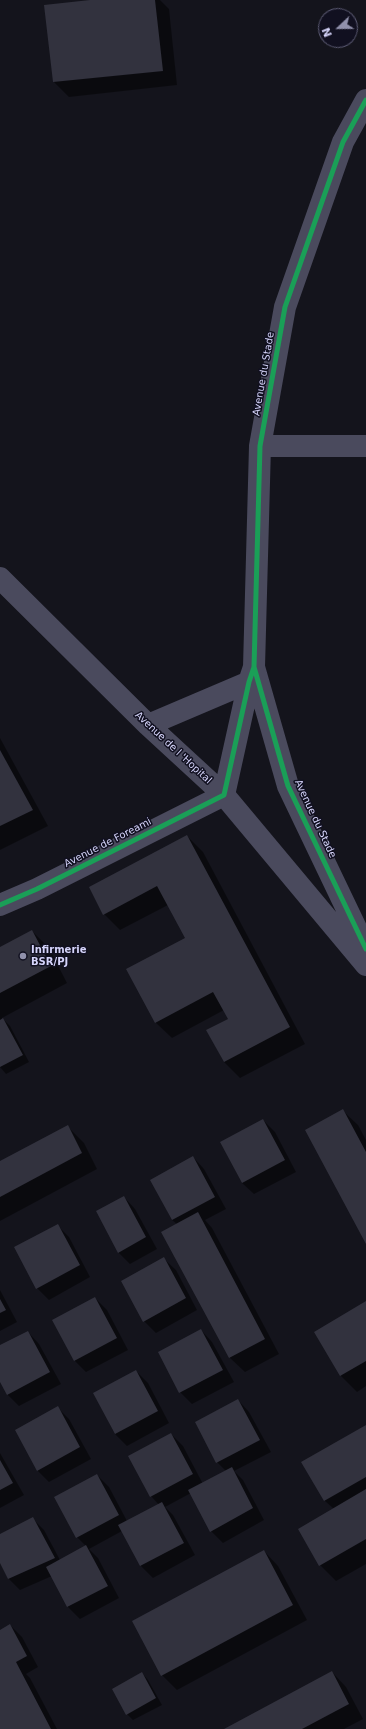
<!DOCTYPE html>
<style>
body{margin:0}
#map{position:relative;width:366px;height:1729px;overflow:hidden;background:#14141c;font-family:"DejaVu Sans",sans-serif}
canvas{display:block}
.north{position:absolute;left:318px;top:8px;width:40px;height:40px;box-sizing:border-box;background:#111020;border:1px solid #5f5e77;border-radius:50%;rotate:248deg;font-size:11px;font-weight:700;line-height:16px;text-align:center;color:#d5d4fa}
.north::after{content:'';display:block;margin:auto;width:14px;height:18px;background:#9191ac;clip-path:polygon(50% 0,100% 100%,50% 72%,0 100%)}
</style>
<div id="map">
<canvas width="366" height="1729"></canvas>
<div class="north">N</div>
</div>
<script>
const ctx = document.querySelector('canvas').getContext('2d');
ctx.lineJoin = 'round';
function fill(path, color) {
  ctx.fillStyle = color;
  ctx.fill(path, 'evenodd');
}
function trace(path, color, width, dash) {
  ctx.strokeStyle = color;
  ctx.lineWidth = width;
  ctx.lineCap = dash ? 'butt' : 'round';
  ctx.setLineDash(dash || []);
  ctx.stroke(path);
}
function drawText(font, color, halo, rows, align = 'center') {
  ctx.font = font + ' "DejaVu Sans",sans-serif';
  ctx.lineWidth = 3;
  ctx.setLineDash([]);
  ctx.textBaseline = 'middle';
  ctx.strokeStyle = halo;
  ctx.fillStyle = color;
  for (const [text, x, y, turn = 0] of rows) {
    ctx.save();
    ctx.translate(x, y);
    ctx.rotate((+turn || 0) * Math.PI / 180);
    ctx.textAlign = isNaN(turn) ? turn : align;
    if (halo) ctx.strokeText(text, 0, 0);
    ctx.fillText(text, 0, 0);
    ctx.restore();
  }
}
const shadow = new Path2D(`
 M99,0h61l9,9 8,76 -108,12 -15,-15 -9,-76z
 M0,738l48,88 -48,24z
 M187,836l16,16 102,192 -65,34 -16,-16 -17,-32 22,-11 -5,-9 -52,28 -17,-16 31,-84 -18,-33 -48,25 -16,-16z
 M32,931l17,17 18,35 -65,35 8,8 19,36 -23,12 -6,-7v-119z
 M343,1111l15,14 8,15v102z
 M263,1120l12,12 21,40 -42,22 -12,-11 -21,-40z
 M68,1127l16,16 13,26 -97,52v-59z
 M193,1157l11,12 22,40 -21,11 7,8 67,126 -34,18 -15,-14 -67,-126 14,-8 -5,-4 -21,-40z
 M124,1197l11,12 22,40 -27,15 -12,-12z
 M58,1226l11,11 21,40 -41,23 -12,-12z
 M164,1259l12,11 21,40 -41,23 -12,-12z
 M0,1290l17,32 -17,9z
 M95,1298l12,12 21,40 -42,22 -11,-11 -22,-40z
 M366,1303v83l-9,6 -16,-16z
 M201,1330l11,12 22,40 -42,22 -12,-12 -21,-40z
 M28,1332l11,12 22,40 -42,22 -12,-12 -7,-14v-34z
 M136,1371l12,12 21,40 -42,23 -12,-12 -21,-40z
 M238,1400l11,12 22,40 -37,19 9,9 21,40 -41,23 -12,-12 -20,-38 -26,14 8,8 22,40 -42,23 -12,-12 -19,-35 -33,18 9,9 21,40 -39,21 -12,-12 -16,-31 -32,14 -12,-12 -8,-17v-26l32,-17 12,12 16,30 26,-14 -9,-9 20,-62 12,12 18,34 32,-16 -8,-9 20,-62 12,12 20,38 23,-13 -9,-9 -21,-40z
 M58,1408l11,11 22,40 -42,23 -12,-12z
 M366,1426v138l-30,17 -16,-16 -21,-36 35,-20 -9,-8 -22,-39z
 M0,1453l24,42 -24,13z
 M264,1551l14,15 29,54 -130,70 -15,-15z
 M10,1625l12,12 16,30 -12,7 4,4 27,51h-57v-98z
 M332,1672l14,15 17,32 -19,10h-118z
 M142,1673l6,7 14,25 -29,15 -6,-6z`);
const building = new Path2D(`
 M90,0h65l8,71 -110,11 -9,-77z
 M0,750l33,60 -33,16z
 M187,835l103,192 -66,35 -18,-32 22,-11 -15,-27 -58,31 -29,-54 59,-31 -28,-52 -54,29 -14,-28z
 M32,930l19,36 -51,27v-46z
 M3,1018l20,37 -23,12v-47z
 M343,1109l23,43v92l-61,-114z
 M263,1119l22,41 -43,23 -22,-41z
 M68,1125l14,28 -82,44v-36z
 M193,1156l22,41 -43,23 -22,-40z
 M124,1196l22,41 -28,16 -22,-42z
 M198,1212l67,127 -36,19 -68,-126z
 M58,1224l22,41 -44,24 -22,-42z
 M164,1257l22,41 -43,24 -22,-41z
 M95,1297l22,41 -43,23 -22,-41z
 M0,1299l6,11 -6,3z
 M366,1301v60l-26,15 -26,-44z
 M201,1329l22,41 -44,23 -21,-41z
 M28,1331l22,41 -43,23 -7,-13v-37z
 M136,1370l22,41 -43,23 -22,-41z
 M238,1399l22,41 -44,23 -21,-41z
 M58,1406l22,41 -43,24 -22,-41z
 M366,1425v52l-42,24 -23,-39z
 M171,1433l22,41 -43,23 -22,-41z
 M0,1460l13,23 -13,7z
 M232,1467l21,41 -43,24 -22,-42z
 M97,1474l22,41 -43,23 -22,-41z
 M366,1489v50l-47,27 -21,-37z
 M162,1502l22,41 -44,23 -22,-41z
 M33,1517l22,41 -47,21 -8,-16v-29z
 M86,1545l22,41 -41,21 -21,-40z
 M264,1550l29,55 -132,71 -29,-55z
 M10,1624l17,32 -11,6 35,67h-51v-99z
 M332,1671l17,33 -47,25h-78z
 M142,1672l14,26 -30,17 -14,-26z`);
const minor = new Path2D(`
 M366,100l-23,42 -58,165 -25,139 -6,221 34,119 78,163
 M260,446h106
 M0,578l148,147 76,70 142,170
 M148,725l101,-43
 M0,905l37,-16 187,-94 25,-113 5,-15`);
const cycleway = new Path2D(`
 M366,100l-23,42 -58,165 -25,139 -6,221 34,119 78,163
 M0,905l37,-16 187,-94 25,-113 5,-15`);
const markers = [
 [23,956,4,"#9191ac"]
];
const streetNames = [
 ["Avenue du Stade",264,374,-80],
 ["Avenue de l 'Hopital",173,748,43],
 ["Avenue du Stade",315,819,65],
 ["Avenue de Foreami",108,843,-27]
];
const poiNames = [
 ["Infirmerie",31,950],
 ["BSR/PJ",31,962]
];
fill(shadow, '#0007');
fill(building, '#32323e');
trace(minor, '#4a4a5d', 22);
trace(cycleway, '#1a9f57', 5);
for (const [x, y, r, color] of markers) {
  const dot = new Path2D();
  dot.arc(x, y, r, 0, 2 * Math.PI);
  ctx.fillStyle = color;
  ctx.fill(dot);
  trace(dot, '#111020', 1.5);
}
drawText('10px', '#d5d4fa', '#111020', streetNames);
drawText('bold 10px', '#d5d4fa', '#111020', poiNames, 'left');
</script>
